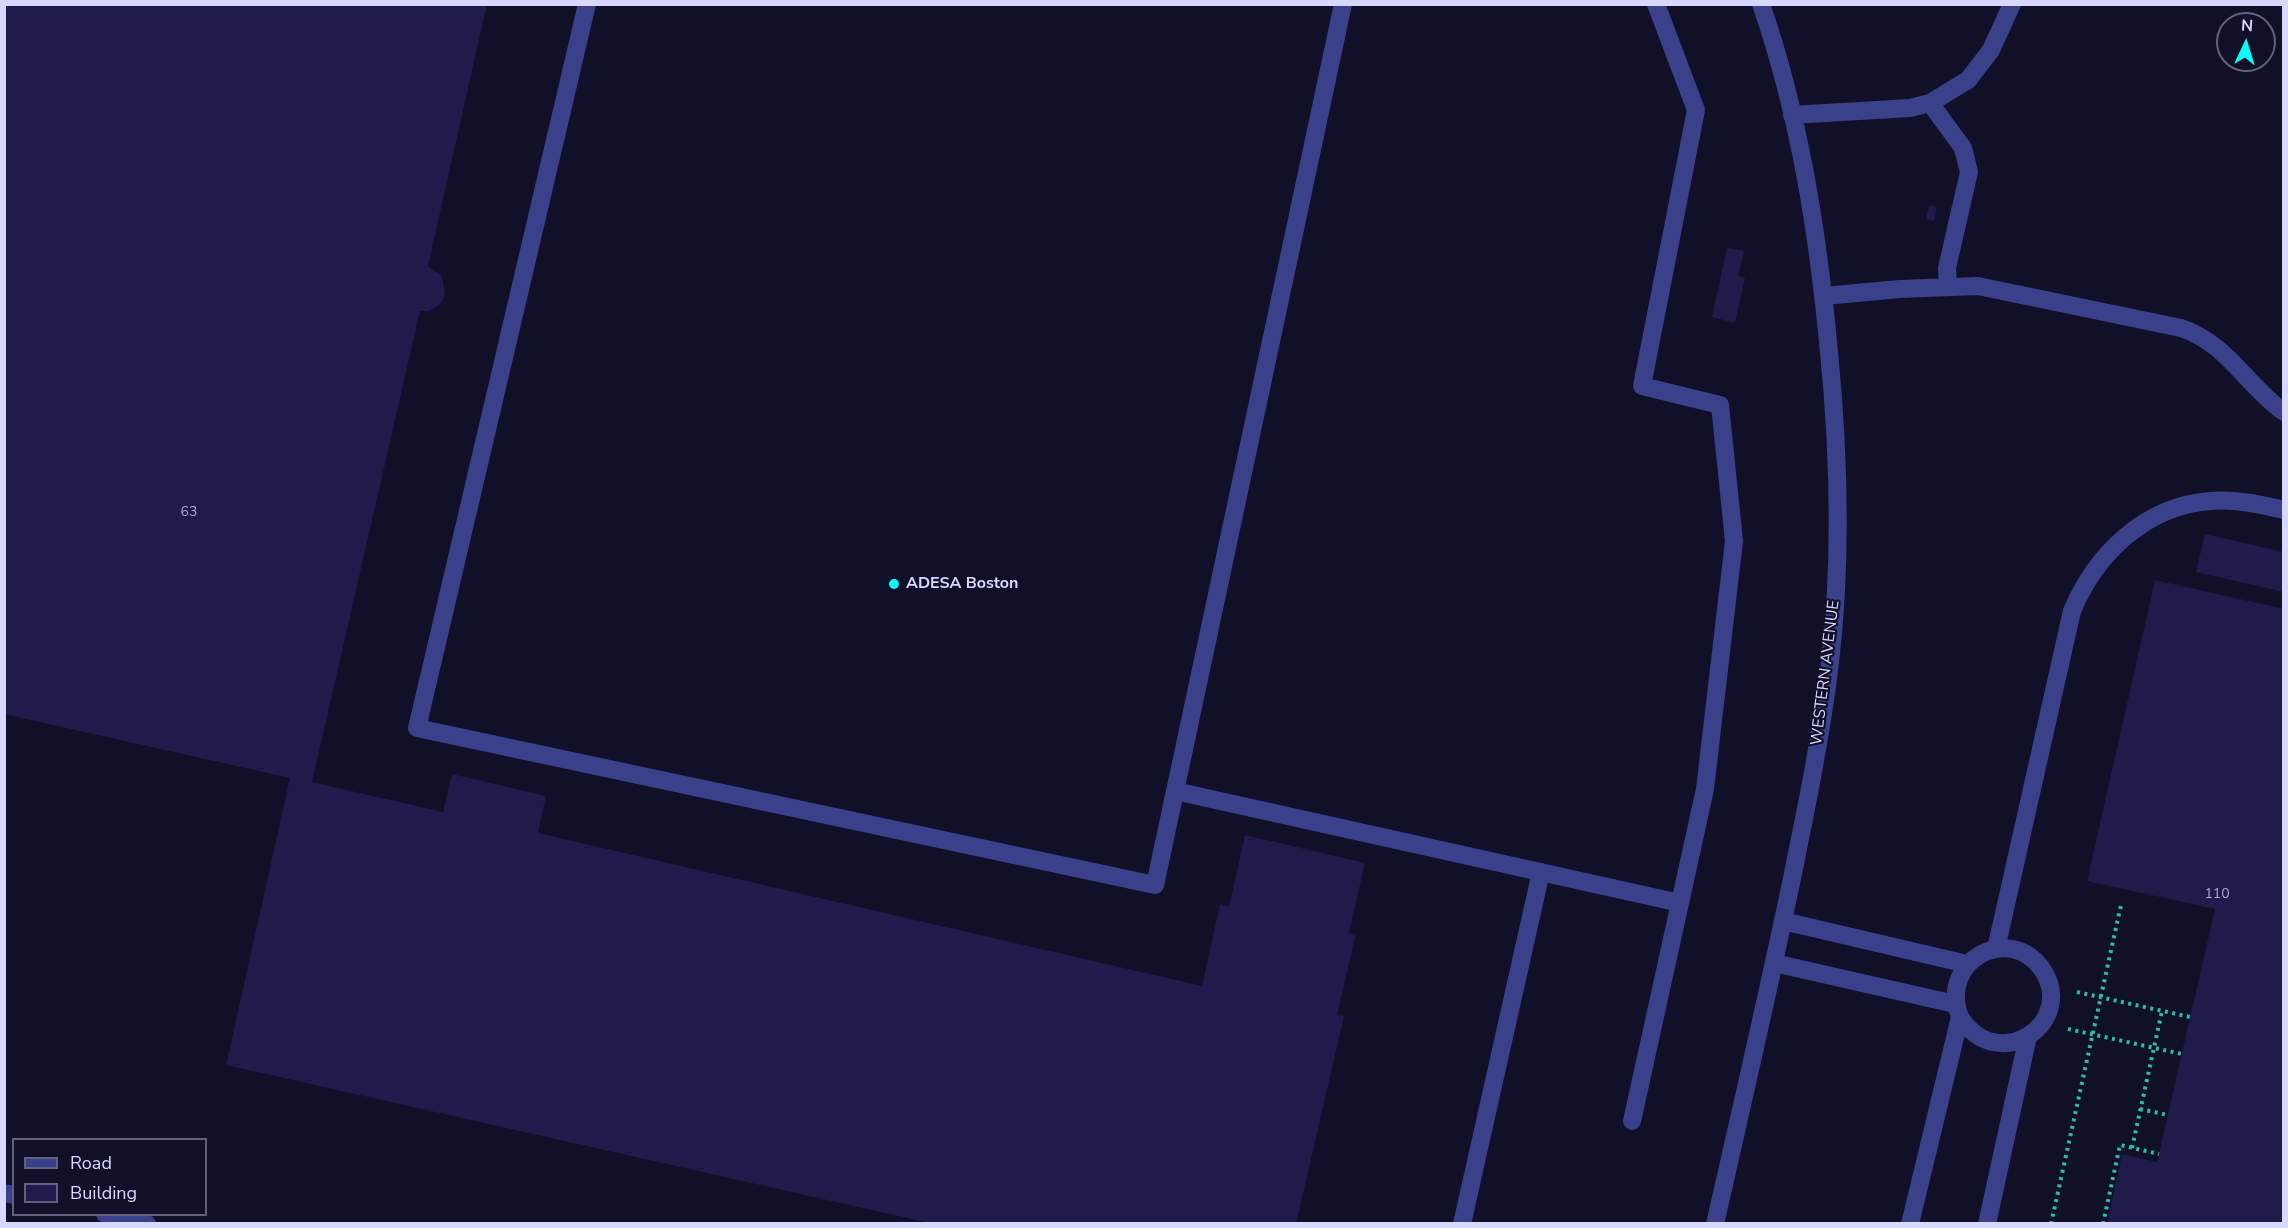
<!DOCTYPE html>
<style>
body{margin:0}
#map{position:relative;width:2288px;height:1228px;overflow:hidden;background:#111029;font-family:"Nunito Sans",sans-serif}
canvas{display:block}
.frame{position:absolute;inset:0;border:6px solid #d8d8ff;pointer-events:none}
.legend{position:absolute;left:12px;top:1138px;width:195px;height:78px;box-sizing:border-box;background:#111029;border:2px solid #61607f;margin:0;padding:8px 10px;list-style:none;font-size:18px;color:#d8d8ff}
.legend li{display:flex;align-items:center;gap:12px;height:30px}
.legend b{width:30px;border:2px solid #61607f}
.north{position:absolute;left:2216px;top:12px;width:60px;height:60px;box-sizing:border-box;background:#111029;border:2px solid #61607f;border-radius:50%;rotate:4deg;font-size:16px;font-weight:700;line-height:24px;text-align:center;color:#d8d8ff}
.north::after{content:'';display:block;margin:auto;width:21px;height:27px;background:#04fffb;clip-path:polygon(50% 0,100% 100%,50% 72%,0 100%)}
</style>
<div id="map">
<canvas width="2288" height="1228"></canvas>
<div class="frame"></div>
<ul class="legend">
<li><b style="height:8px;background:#3a4089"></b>Road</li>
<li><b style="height:16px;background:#1f1b4a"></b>Building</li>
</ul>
<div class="north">N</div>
</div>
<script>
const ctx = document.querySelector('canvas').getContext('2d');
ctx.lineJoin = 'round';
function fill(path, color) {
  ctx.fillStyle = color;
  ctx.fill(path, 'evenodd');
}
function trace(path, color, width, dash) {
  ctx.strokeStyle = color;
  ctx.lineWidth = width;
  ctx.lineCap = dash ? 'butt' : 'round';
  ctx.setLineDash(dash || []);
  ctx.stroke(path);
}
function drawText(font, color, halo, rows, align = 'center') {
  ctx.font = font + ' "Nunito Sans",sans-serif';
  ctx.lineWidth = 4.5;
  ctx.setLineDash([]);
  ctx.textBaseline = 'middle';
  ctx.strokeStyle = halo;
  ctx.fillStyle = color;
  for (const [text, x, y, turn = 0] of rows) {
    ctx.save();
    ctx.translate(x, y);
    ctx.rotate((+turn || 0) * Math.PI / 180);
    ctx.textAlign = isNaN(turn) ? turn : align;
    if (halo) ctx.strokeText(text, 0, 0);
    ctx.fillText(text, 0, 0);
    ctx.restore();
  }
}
const building = new Path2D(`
 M4,4h483l-59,262 14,10 3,17 -3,9 -7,6 -7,3h-8l-108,471 131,30 9,-38 94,22 -8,37 664,153 18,-82 9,3 16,-72 120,28 -16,70 7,1 -19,81 7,1 -48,208h-362l-708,-159 64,-287 -286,-64z
 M1929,205l8,2 -3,14 -8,-2z
 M1727,248l17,3 -6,25 7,2 -10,45 -23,-6z
 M2205,534l79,18v40l-88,-20z
 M2155,580l129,29v615h-177l15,-70 35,8 58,-253 -128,-28z`);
const path = new Path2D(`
 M2077,992l113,25
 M2068,1029l114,25
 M2140,1109l28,6
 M2132,1148l30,-137
 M2051,1224l70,-319
 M2103,1224l17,-79 39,9`);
const minor = new Path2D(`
 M587,4l-170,724 738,157 188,-881
 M1930,103l33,45 6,24 -22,96 1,18
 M1792,115l118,-7 20,-5 38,-23 23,-30 21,-46
 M1824,296l76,-7 78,-3 203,42c46,15 66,58 103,84
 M1175,791l505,112 25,-114 29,-248 -14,-136 -78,-19 54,-276 -40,-106
 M1783,921l184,43
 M1996,949l76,-338c24,-57 73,-105 138,-110 25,-2 49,3 74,9
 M1774,963l181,41
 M1632,1121l48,-218
 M4,1193l10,2
 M105,1214l42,10
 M1462,1224l79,-352
 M1715,1224c26,-114 52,-227 76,-341 15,-73 30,-146 39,-220 12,-103 9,-209 -1,-311 -11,-118 -29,-235 -68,-348
 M1910,1224l50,-207c-22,-57 50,-94 82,-48 36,53 -44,108 -82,48
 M1987,1224l41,-188`);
const markers = [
 [894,584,6,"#04fffb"]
];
const numberNames = [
 ["63",189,513],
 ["110",2217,895]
];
const poiNames = [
 ["ADESA Boston",906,584]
];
const streetNames = [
 ["WESTERN AVENUE",1826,673,-83]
];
fill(building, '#1f1b4a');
trace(path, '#2dbda4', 4, [3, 4.5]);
trace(minor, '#3a4089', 18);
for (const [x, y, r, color] of markers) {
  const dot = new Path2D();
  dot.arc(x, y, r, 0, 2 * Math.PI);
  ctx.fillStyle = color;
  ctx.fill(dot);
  trace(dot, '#111029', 2);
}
drawText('14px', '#aaa9d2', null, numberNames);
drawText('bold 16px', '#d8d8ff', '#111029', poiNames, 'left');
drawText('16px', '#d8d8ff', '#111029', streetNames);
</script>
